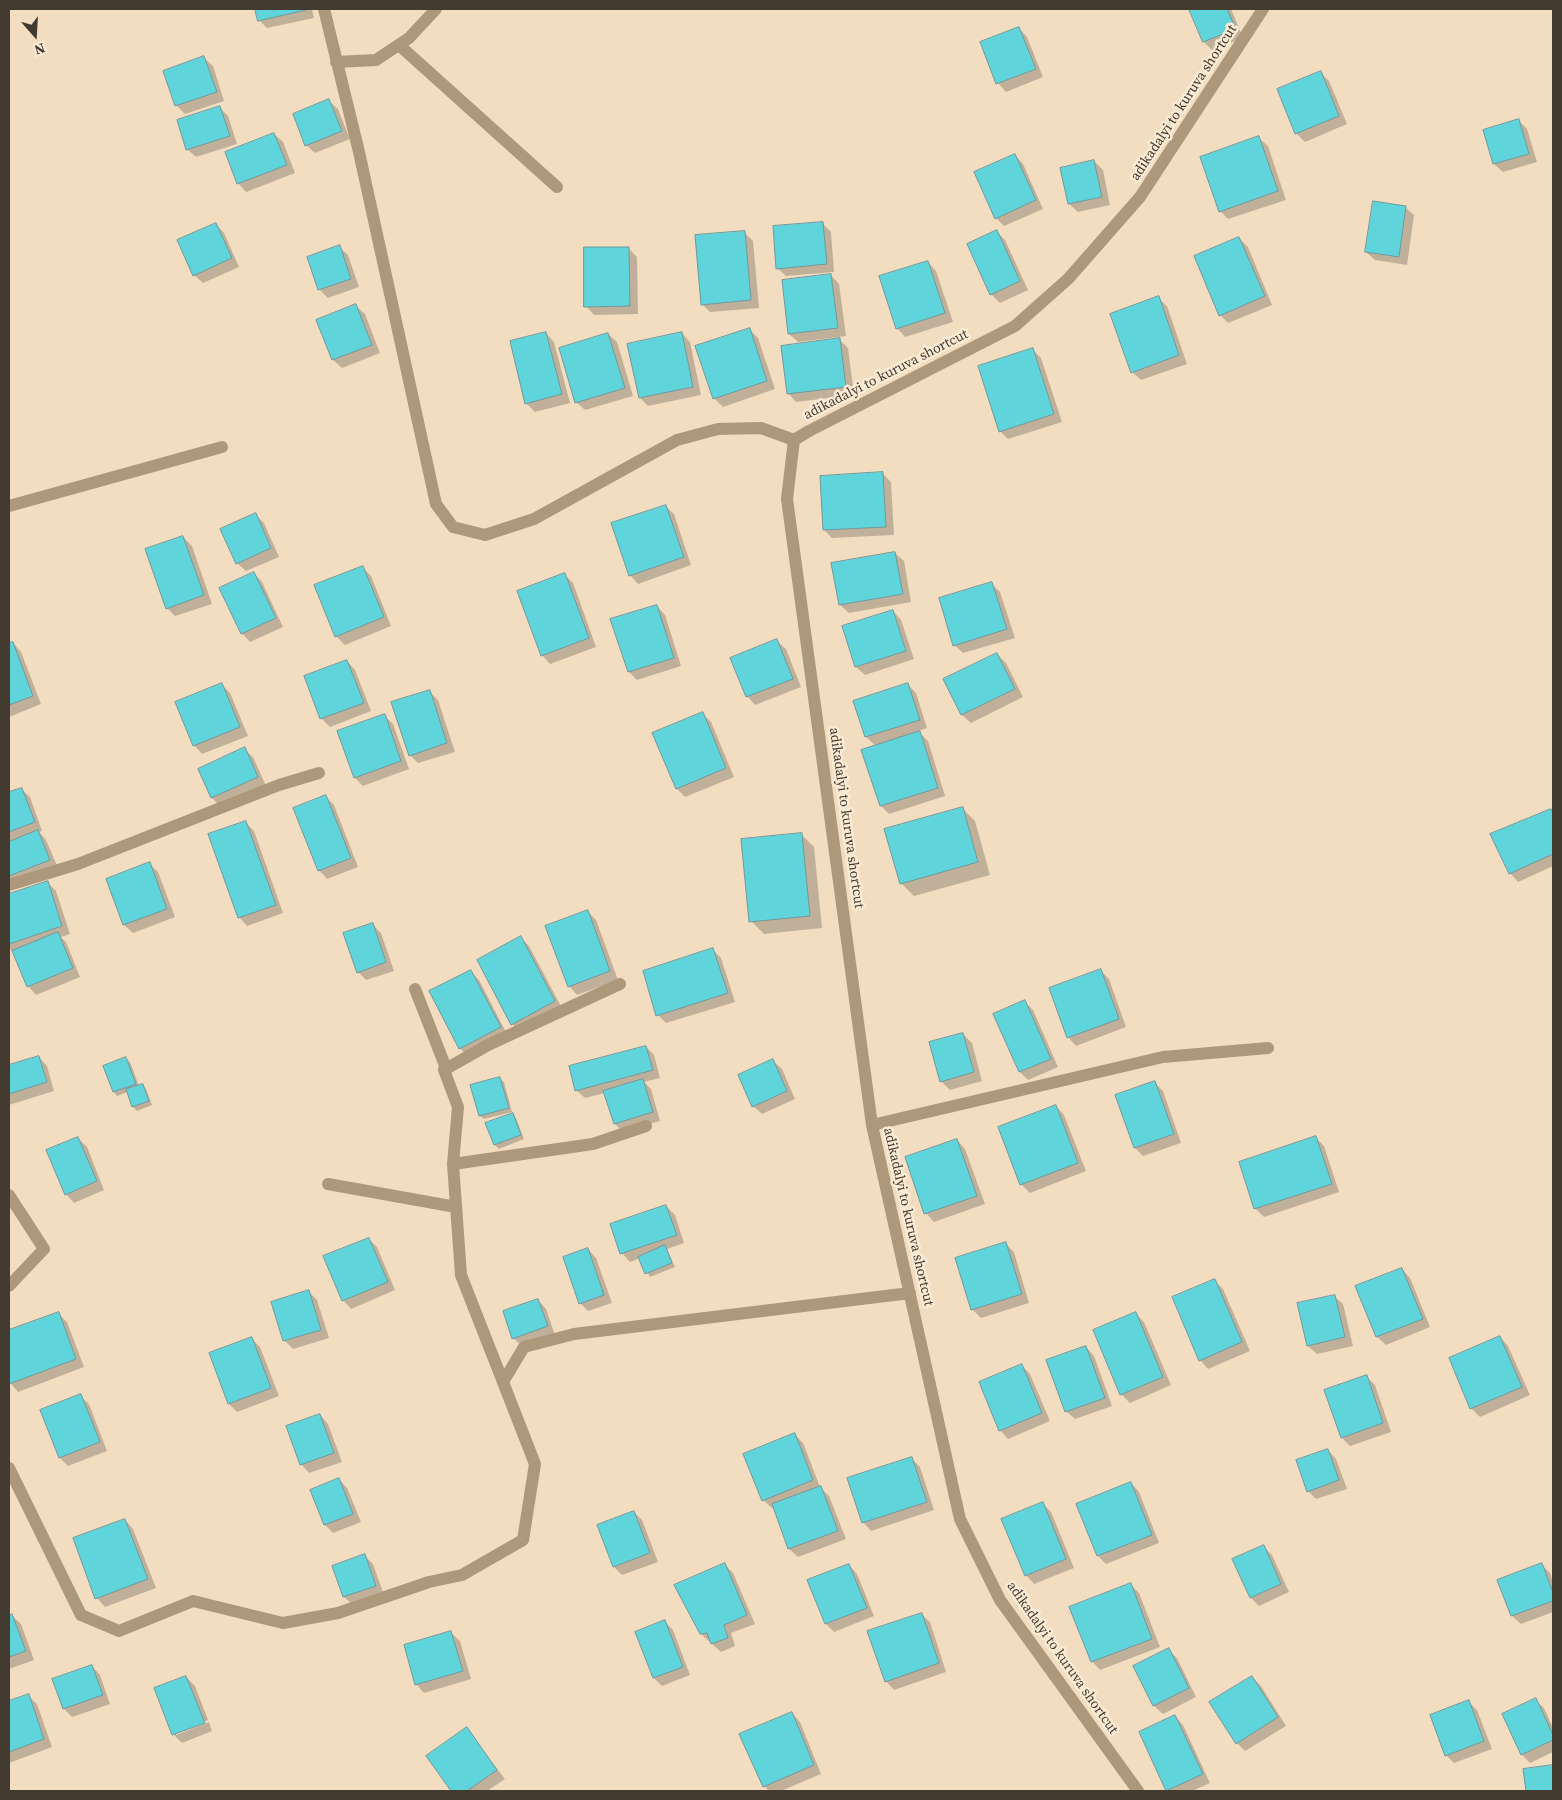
<!DOCTYPE html>
<style>
body{margin:0}
#map{position:relative;width:1562px;height:1800px;overflow:hidden;background:#f2ddc0;font-family:"Source Serif 4",serif}
canvas{display:block}
.frame{position:absolute;inset:0;border:10px solid #433b30;pointer-events:none}
.north{position:absolute;left:10px;top:10px;width:50px;height:50px;-webkit-text-stroke:4px #fcebd4;paint-order:stroke;rotate:161deg;font-size:14px;font-weight:700;line-height:20px;text-align:center;color:#433b30}
.north::after{content:'';display:block;margin:auto;width:18px;height:22px;background:#433b30;clip-path:polygon(50% 0,100% 100%,50% 72%,0 100%)}
</style>
<div id="map">
<canvas width="1562" height="1800"></canvas>
<div class="frame"></div>
<div class="north">N</div>
</div>
<script>
const ctx = document.querySelector('canvas').getContext('2d');
ctx.lineJoin = 'round';
function fill(path, color) {
  ctx.fillStyle = color;
  ctx.fill(path, 'evenodd');
}
function trace(path, color, width, dash) {
  ctx.strokeStyle = color;
  ctx.lineWidth = width;
  ctx.lineCap = dash ? 'butt' : 'round';
  ctx.setLineDash(dash || []);
  ctx.stroke(path);
}
function drawText(font, color, halo, rows, align = 'center') {
  ctx.font = font + ' "Source Serif 4",serif';
  ctx.lineWidth = 5;
  ctx.setLineDash([]);
  ctx.textBaseline = 'middle';
  ctx.strokeStyle = halo;
  ctx.fillStyle = color;
  for (const [text, x, y, turn = 0] of rows) {
    ctx.save();
    ctx.translate(x, y);
    ctx.rotate((+turn || 0) * Math.PI / 180);
    ctx.textAlign = isNaN(turn) ? turn : align;
    if (halo) ctx.strokeText(text, 0, 0);
    ctx.fillText(text, 0, 0);
    ctx.restore();
  }
}
const shadow = new Path2D(`
 M256,9h56l2,9 -47,10 -8,-8z
 M1190,9h41l12,29 -31,12 -8,-8z
 M1019,28l8,9 16,40 -37,15 -8,-9z
 M204,58l9,8 11,35 -39,13 -8,-8 -12,-35z
 M1321,73l8,8 18,43 -42,18 -9,-9z
 M329,101l9,8 12,30 -35,14 -9,-8z
 M220,108l8,8 9,28 -41,13 -9,-8z
 M1519,121l8,8 10,33 -34,10 -9,-8z
 M274,134l9,8 12,31 -49,19 -8,-9z
 M1259,138l9,8 18,54 -58,19 -8,-8z
 M1015,155l8,9 20,45 -39,17 -8,-8z
 M1094,161l9,9 7,35 -32,7 -9,-8 -7,-35z
 M1405,207l9,8 -7,50 -32,-5 -9,-8z
 M216,224l8,9 15,34 -36,16 -9,-8z
 M823,224l8,8 3,40 -48,4 -9,-8z
 M744,232l9,9 6,67 -49,4 -8,-8z
 M997,232l8,8 23,50 -28,13 -9,-9z
 M1239,238l9,9 24,58 -44,18 -8,-8z
 M339,247l9,8 11,32 -31,11 -9,-9z
 M628,248l9,9 1,57 -44,1 -8,-9z
 M928,262l8,9 17,51 -48,15 -8,-9z
 M831,275l8,9 7,52 -48,6 -9,-8z
 M1158,298l9,8 20,58 -46,16 -9,-8z
 M356,306l9,8 15,39 -38,15 -9,-8z
 M749,329l9,9 17,51 -52,18 -9,-9z
 M546,333l8,9 16,61 -35,9 -9,-9z
 M682,333l8,9 11,53 -53,11 -8,-8z
 M608,334l9,8 16,54 -48,14 -9,-8z
 M840,340l8,8 6,47 -58,7 -8,-9z
 M1032,349l9,9 21,64 -54,17 -8,-8z
 M883,474l8,8 3,53 -62,3 -8,-8z
 M665,506l9,8 17,51 -53,19 -8,-9z
 M255,514l9,9 15,34 -33,14 -9,-8z
 M183,537l9,9 20,58 -37,12 -8,-8z
 M895,553l9,8 7,41 -62,11 -9,-8z
 M363,568l8,8 20,50 -46,19 -9,-9z
 M254,573l8,9 21,45 -33,15 -8,-9z
 M565,575l8,8 23,64 -46,17 -8,-9z
 M992,584l8,8 15,46 -52,15 -9,-8z
 M657,606l8,9 16,51 -44,14 -8,-8z
 M893,611l8,9 13,39 -49,16 -9,-8 -12,-40z
 M777,641l9,8 15,38 -46,18 -8,-9z
 M13,643l8,9 20,52 -32,13v-72z
 M997,654l9,9 17,34 -52,26 -9,-8 -17,-36z
 M347,661l8,9 16,41 -41,16 -9,-9z
 M222,685l8,8 18,43 -46,18 -8,-9z
 M908,685l8,8 11,35 -9,3 10,10 17,55 -56,18 -8,-8 -5,-60 -10,-9z
 M429,691l9,9 17,52 -37,11 -8,-8z
 M703,714l8,8 23,55 -49,20 -8,-8z
 M384,715l9,9 16,45 -46,17 -8,-8z
 M244,749l9,8 13,29 -46,20 -8,-8 -13,-29z
 M21,789l9,8 12,34 -3,1 7,8 12,28 -49,17v-91z
 M326,797l8,8 24,62 -31,12 -8,-9z
 M962,808l13,13 15,54 -76,21 -13,-13z
 M1551,810l2,2v54l-35,16 -8,-9z
 M245,822l9,9 29,82 -36,13 -8,-9z
 M801,834l13,13 8,81 -58,6 -13,-13z
 M149,864l9,8 17,45 -42,16 -9,-8z
 M48,883l8,8 14,43 -9,3 5,5 14,35 -44,18 -8,-9 -14,-33 -5,-5v-53z
 M588,912l8,8 22,60 -41,15 -8,-9z
 M372,924l9,9 13,38 -28,9 -8,-8z
 M521,938l8,8 34,64 -42,22 -9,-8z
 M713,950l8,8 14,44 -69,21 -8,-8z
 M1101,971l8,8 17,48 -50,19 -8,-9z
 M471,972l8,8 29,56 -40,21 -8,-9z
 M1025,1002l8,8 25,57 -30,13 -8,-8z
 M963,1034l9,9 10,38 -32,9 -9,-9z
 M646,1047l8,8 6,23 -16,4 7,7 9,32 -37,11 -8,-8 -10,-31 -20,5 -9,-8z
 M39,1057l8,9 7,25 -45,14v-39z
 M126,1059l4,3 9,24 3,-1 4,4 6,16 -15,6 -4,-4 -5,-15 -11,4 -3,-4 -9,-25z
 M773,1061l9,8 13,30 -33,15 -9,-8z
 M500,1079l4,3 8,30 -28,7 -4,-3z
 M1154,1082l9,9 18,52 -38,13 -8,-8z
 M1056,1106l8,9 22,56 -56,22 -9,-9z
 M512,1114l4,4 8,21 -25,10 -4,-4 -8,-22z
 M78,1138l9,9 17,43 -30,13 -8,-9z
 M1316,1138l8,8 15,46 -75,25 -9,-9z
 M957,1140l8,9 20,55 -51,18 -8,-9z
 M666,1206l9,9 9,28 -17,6 8,18 -25,10 -10,-19 -10,4 -8,-9z
 M369,1239l8,8 18,43 -44,19 -8,-9z
 M1005,1243l9,9 15,51 -48,15 -9,-9z
 M588,1249l8,9 16,45 -24,8 -8,-8z
 M1402,1269l8,9 20,49 -44,18 -9,-8 -20,-50z
 M1215,1281l8,8 27,62 -42,18 -8,-9z
 M309,1292l8,8 12,38 -36,11 -8,-8 -12,-38z
 M1334,1296l9,8 10,42 -36,8 -9,-8z
 M538,1300l8,9 9,26 -33,11 -9,-8z
 M58,1313l9,9 17,45 -66,25 -9,-11v-49z
 M1136,1314l8,8 27,63 -41,18 -9,-9z
 M1500,1337l8,9 22,49 -50,22 -9,-9z
 M252,1339l8,8 19,49 -42,16 -8,-8z
 M1086,1347l8,9 18,50 -37,13 -9,-8z
 M1022,1366l8,8 20,47 -42,18 -8,-9z
 M1366,1376l9,9 16,47 -41,14 -8,-8z
 M80,1396l9,8 18,47 -39,15 -8,-8z
 M320,1415l8,9 14,38 -33,11 -8,-9z
 M795,1435l8,8 17,44 9,9 17,43 -48,18 -9,-8 -15,-42 -2,1 -9,-8z
 M1328,1450l8,9 11,30 -31,10 -8,-8z
 M912,1459l8,8 14,43 -63,21 -8,-9z
 M339,1479l8,9 14,34 -28,11 -8,-8 -13,-35z
 M1131,1483l8,9 20,51 -53,21 -8,-8 -21,-52z
 M1043,1504l8,8 23,56 -40,16 -8,-9z
 M634,1512l8,8 16,42 -36,13 -8,-8 -16,-41z
 M125,1520l8,9 23,59 -51,19 -8,-9z
 M1263,1546l9,9 17,37 -30,14 -8,-8z
 M365,1556l8,8 11,31 -31,10 -9,-8 -10,-30z
 M1541,1564l9,9 3,9v30l-32,12 -9,-8 -13,-36z
 M725,1565l8,8 22,51 -24,9 4,13 -14,6 -20,-18z
 M849,1565l8,9 17,42 -40,16 -8,-8z
 M1131,1585l8,8 21,54 -60,23 -8,-9z
 M921,1614l9,8 16,50 -52,18 -8,-9z
 M12,1616l9,8 13,36 -25,9v-52z
 M665,1622l8,8 17,45 -28,11 -8,-8z
 M451,1633l9,8 11,38 -47,14 -8,-9z
 M1168,1650l9,8 19,39 -33,17 -9,-8 -19,-40z
 M92,1666l8,9 10,29 -38,13 -8,-8z
 M186,1677l9,9 13,34 -32,12v3l33,-13 3,9 -30,12 -9,-9z
 M1252,1677l9,9 25,40 -41,25 -8,-8z
 M28,1696l9,8 15,43 -43,16v-61z
 M1535,1700l9,8 9,20v24l-23,11 -8,-8z
 M1468,1701l9,9 15,39 -38,14 -8,-8z
 M792,1713l8,9 21,52 -40,17h-12l-5,-5z
 M1175,1716l8,9 27,58 -18,8h-25l-27,-59z
 M467,1729l38,50 -18,12h-35l-24,-35z
 M1553,1766v25h-25l-3,-21z`);
const building = new Path2D(`
 M255,9h51v1l-48,11z
 M1189,9h38l9,20 -33,13z
 M1019,27l17,42 -40,15 -16,-42z
 M204,56l13,36 -42,14 -12,-35z
 M1321,71l18,45 -44,18 -18,-45z
 M329,99l13,32 -37,15 -12,-32z
 M220,106l10,30 -44,14 -9,-30z
 M1519,119l10,35 -36,10 -10,-34z
 M274,133l13,32 -50,19 -12,-32z
 M1259,136l19,55 -59,21 -19,-55z
 M1015,154l21,46 -41,19 -21,-47z
 M1094,160l8,37 -34,7 -8,-36z
 M1373,201l33,5 -7,51 -34,-5z
 M823,222l4,42 -51,5 -3,-43z
 M216,223l16,35 -39,18 -16,-36z
 M997,230l23,51 -30,14 -23,-51z
 M745,231l6,69 -50,5 -6,-70z
 M1239,237l26,59 -46,20 -25,-60z
 M340,245l11,34 -33,11 -11,-33z
 M584,247h45l1,59 -46,1z
 M928,261l17,52 -49,16 -17,-53z
 M831,274l7,54 -50,6 -6,-54z
 M1159,296l20,59 -48,18 -21,-59z
 M356,304l16,41 -40,15 -16,-40z
 M750,328l17,53 -54,18 -18,-53z
 M546,332l16,62 -37,10 -15,-63z
 M682,332l11,55 -54,11 -12,-54z
 M608,333l17,55 -50,15 -16,-55z
 M840,338l6,49 -59,7 -6,-48z
 M1033,348l21,66 -55,18 -21,-66z
 M883,472l3,55 -63,3 -3,-54z
 M666,505l18,52 -55,19 -18,-53z
 M256,513l15,35 -35,16 -16,-35z
 M183,536l21,59 -38,14 -21,-60z
 M895,552l8,42 -64,11 -8,-42z
 M363,566l21,51 -49,20 -21,-52z
 M254,572l22,46 -35,16 -22,-46z
 M565,573l24,65 -48,18 -24,-65z
 M992,582l15,47 -54,17 -14,-48z
 M657,605l17,53 -46,14 -18,-53z
 M893,610l13,41 -51,16 -13,-41z
 M777,639l16,40 -47,18 -16,-39z
 M13,642l20,54 -24,9v-62z
 M997,653l18,36 -54,26 -18,-36z
 M347,660l17,43 -44,16 -16,-43z
 M222,683l18,44 -47,19 -18,-44z
 M908,683l12,37 -55,17 -12,-36z
 M430,690l17,53 -38,13 -18,-54z
 M703,712l23,56 -50,21 -24,-56z
 M385,714l16,47 -47,17 -17,-47z
 M920,731l18,57 -58,18 -19,-56z
 M245,747l13,30 -47,21 -13,-29z
 M22,788l13,34 -26,10v-40z
 M326,795l25,63 -33,13 -25,-63z
 M963,807l15,55 -78,22 -16,-55z
 M1551,809l2,4v41l-44,20 -19,-40z
 M246,821l30,84 -38,13 -30,-84z
 M38,830l12,30 -41,16v-34z
 M802,833l8,83 -61,6 -8,-83z
 M150,862l17,47 -44,16 -17,-46z
 M48,881l14,45 -53,18v-50z
 M588,910l22,61 -42,16 -23,-61z
 M373,923l13,39 -29,11 -14,-40z
 M58,932l15,36 -46,19 -15,-36z
 M521,936l34,65 -44,24 -34,-65z
 M713,948l15,45 -72,23 -13,-45z
 M1101,969l18,50 -52,19 -18,-50z
 M471,970l30,57 -42,22 -30,-58z
 M1025,1000l26,59 -32,13 -26,-58z
 M963,1033l11,39 -34,10 -11,-40z
 M646,1046l7,24 -78,21 -6,-25z
 M39,1056l8,26 -38,12v-29z
 M126,1057l10,27 -23,8 -10,-26z
 M773,1059l14,32 -35,16 -14,-32z
 M500,1077l9,31 -30,8 -9,-31z
 M643,1079l10,33 -39,12 -11,-33z
 M1155,1081l19,53 -40,14 -19,-53z
 M143,1084l6,17 -17,6 -6,-18z
 M1056,1105l22,58 -58,22 -22,-58z
 M513,1113l8,22 -27,10 -9,-22z
 M1316,1136l16,48 -78,25 -15,-47z
 M78,1137l19,44 -32,14 -19,-45z
 M957,1139l20,57 -53,18 -19,-57z
 M666,1205l11,30 -57,19 -10,-30z
 M369,1238l19,44 -46,19 -19,-45z
 M1006,1242l16,52 -51,16 -16,-52z
 M665,1245l7,18 -27,11 -7,-17z
 M588,1248l16,47 -25,9 -16,-47z
 M1402,1268l21,51 -47,18 -21,-51z
 M1215,1279l27,63 -43,19 -27,-64z
 M309,1290l12,40 -38,11 -12,-39z
 M1335,1295l10,42 -38,9 -10,-43z
 M538,1299l10,27 -36,13 -9,-28z
 M59,1312l17,47 -67,25v-54z
 M1136,1312l27,65 -43,18 -27,-65z
 M1500,1336l22,51 -52,22 -21,-51z
 M252,1337l19,51 -43,16 -19,-51z
 M1086,1346l19,52 -40,14 -19,-52z
 M1022,1364l20,49 -43,18 -20,-49z
 M1367,1375l16,48 -42,15 -17,-48z
 M81,1394l19,48 -41,16 -19,-48z
 M320,1414l14,39 -34,12 -14,-39z
 M795,1433l18,47 -51,21 -19,-47z
 M1328,1449l11,31 -32,12 -11,-32z
 M912,1457l15,45 -65,21 -15,-45z
 M339,1478l14,36 -29,11 -14,-35z
 M1131,1482l21,53 -55,21 -21,-52z
 M821,1486l17,45 -50,18 -16,-45z
 M1043,1502l23,57 -41,17 -24,-57z
 M634,1511l16,42 -37,14 -16,-42z
 M125,1519l23,60 -53,20 -22,-61z
 M1264,1545l17,39 -31,14 -18,-39z
 M365,1554l11,32 -33,11 -11,-31z
 M725,1563l22,52 -23,10 4,13 -17,6 -4,-11 -7,1 -26,-49z
 M1542,1563l11,30v8l-42,15 -14,-36z
 M849,1564l18,44 -42,16 -18,-44z
 M1131,1583l21,56 -61,23 -22,-55z
 M922,1613l17,50 -54,19 -18,-51z
 M12,1614l14,37 -17,6v-41z
 M665,1620l18,47 -30,11 -18,-46z
 M451,1631l12,40 -48,14 -11,-40z
 M1169,1648l20,40 -36,18 -20,-40z
 M92,1665l11,30 -40,14 -11,-30z
 M186,1676l19,47 -33,12 -18,-47z
 M1252,1676l26,41 -42,27 -27,-42z
 M29,1694l15,45 -35,13v-51z
 M1536,1698l17,37v5l-32,15 -19,-41z
 M1469,1700l15,41 -39,15 -15,-41z
 M792,1712l22,53 -51,22 -24,-53z
 M1175,1715l28,59 -37,17 -27,-59z
 M467,1727l30,43 -30,21h-16l-25,-35z
 M1553,1765v26h-27l-3,-22z`);
const minor = new Path2D(`
 M324,9l35,143 77,352 17,23 32,8 49,-16 143,-79 41,-11 43,-1 33,12
 M399,45l158,142
 M336,62l40,-2 33,-22 27,-29
 M9,506l213,-59
 M9,885l69,-21 201,-79 40,-12
 M415,989l31,79
 M872,1125l291,-68 105,-9
 M453,1164l5,-57 -14,-37 44,-25 132,-61
 M328,1184l128,23
 M9,1195l35,54 -35,37
 M503,1382l-42,-107 -8,-111 140,-20 53,-18
 M9,1468l72,147 38,16 74,-30 90,22 55,-10 91,-31 33,-7 61,-35 12,-76 -32,-82 21,-35 50,-13 336,-41
 M1138,1791l-138,-191 -40,-81 -88,-394 -85,-626 7,-59 15,-9 206,-105 53,-47 72,-82 123,-188`);
const streetNames = [
 ["adikadalyi to kuruva shortcut",1184,103,-57],
 ["adikadalyi to kuruva shortcut",886,375,-27],
 ["adikadalyi to kuruva shortcut",846,818,82],
 ["adikadalyi to kuruva shortcut",908,1217,77],
 ["adikadalyi to kuruva shortcut",1062,1658,55]
];
fill(shadow, '#0003');
fill(building, '#5fd4db');
trace(building, '#70989b', 1);
trace(minor, '#ad987b', 12);
drawText('14px', '#433b30', '#fcebd4', streetNames);
</script>
